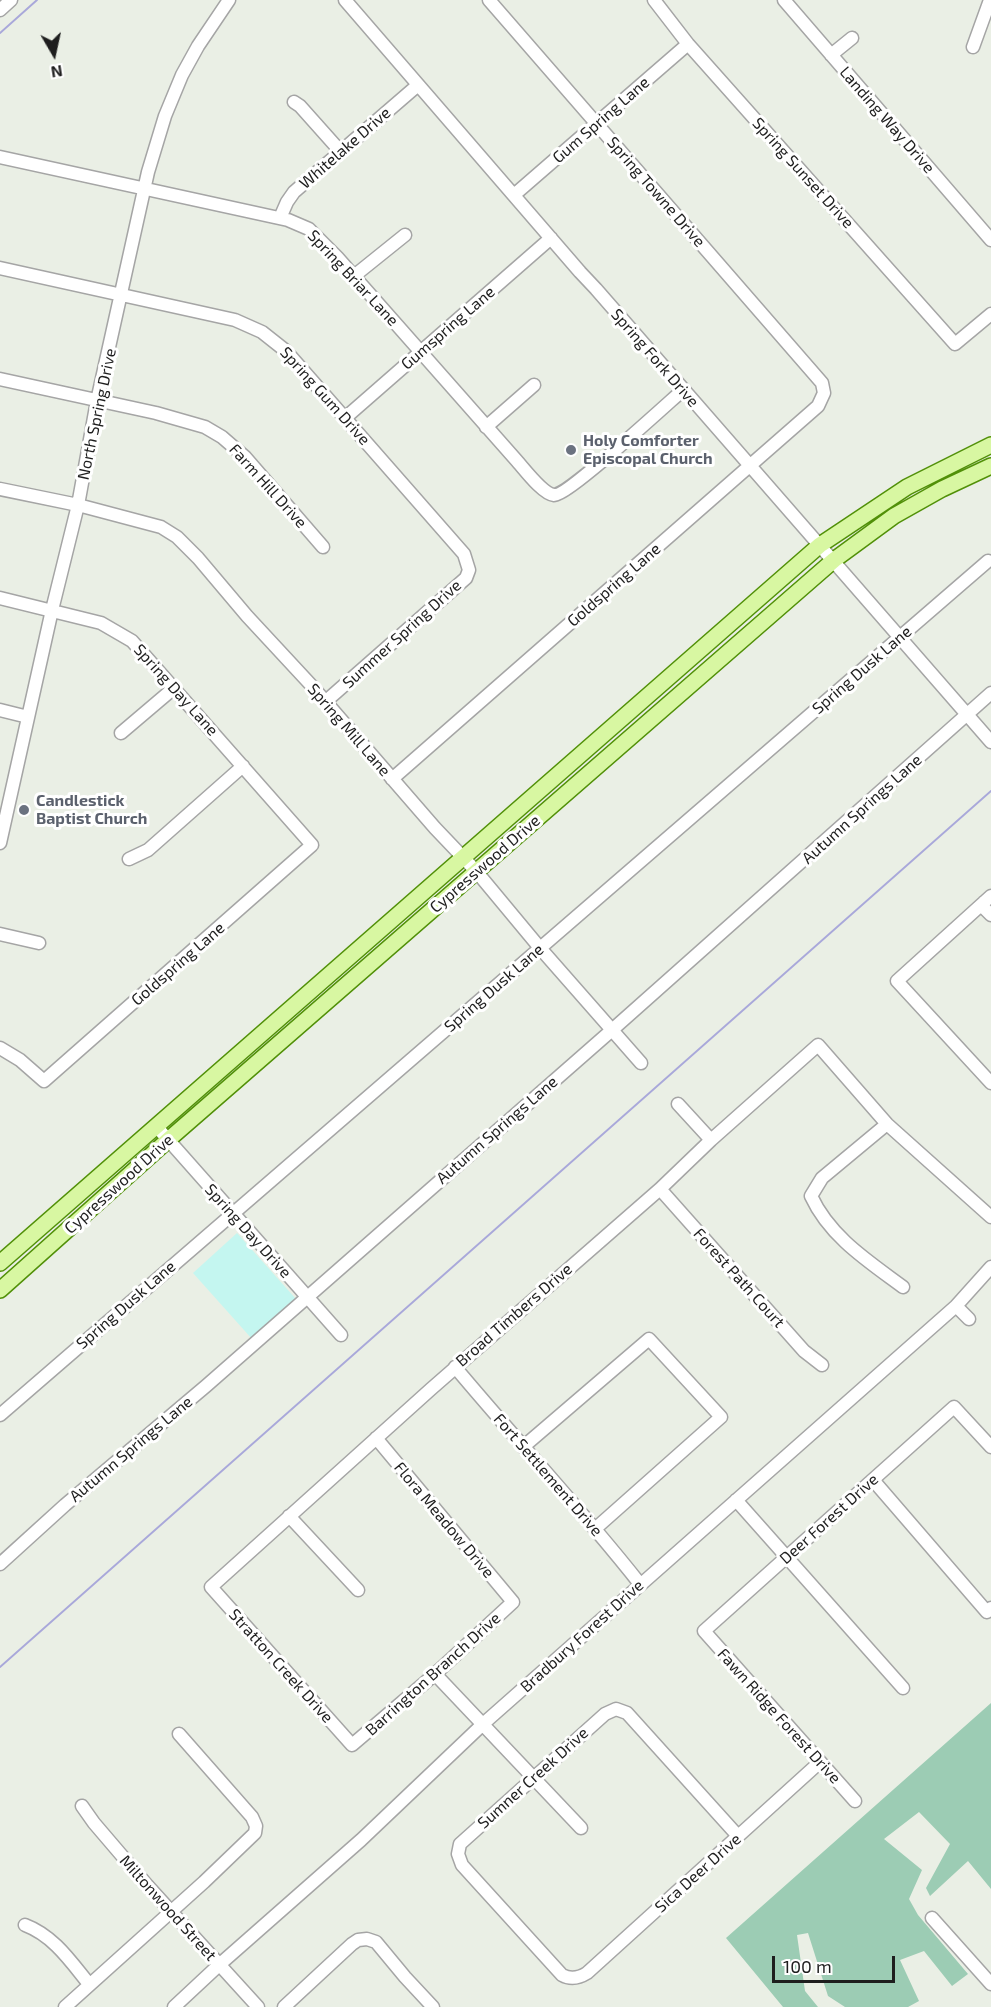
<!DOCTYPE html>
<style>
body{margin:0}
#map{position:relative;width:991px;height:2007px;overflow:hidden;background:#eaefe5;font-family:"Exo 2",sans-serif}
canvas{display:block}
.north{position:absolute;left:24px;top:24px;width:60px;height:60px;-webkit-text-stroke:4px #fff;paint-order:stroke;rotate:171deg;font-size:16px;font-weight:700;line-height:24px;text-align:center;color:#1e1e1e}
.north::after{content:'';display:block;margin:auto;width:21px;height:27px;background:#1e1e1e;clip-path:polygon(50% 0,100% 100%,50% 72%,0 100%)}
.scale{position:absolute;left:772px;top:1956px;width:123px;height:27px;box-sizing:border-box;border:3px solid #1e1e1e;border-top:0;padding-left:8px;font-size:18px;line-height:21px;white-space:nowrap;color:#1e1e1e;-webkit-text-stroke:4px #fff;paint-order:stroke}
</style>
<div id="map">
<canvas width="991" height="2007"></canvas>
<div class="north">N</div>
<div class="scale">100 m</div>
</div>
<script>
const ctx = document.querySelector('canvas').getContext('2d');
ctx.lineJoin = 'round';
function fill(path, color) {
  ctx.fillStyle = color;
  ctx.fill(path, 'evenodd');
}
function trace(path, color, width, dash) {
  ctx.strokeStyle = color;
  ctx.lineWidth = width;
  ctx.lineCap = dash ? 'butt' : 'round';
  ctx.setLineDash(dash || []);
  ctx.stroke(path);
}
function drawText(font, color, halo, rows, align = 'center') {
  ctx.font = font + ' "Exo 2",sans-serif';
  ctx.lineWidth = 6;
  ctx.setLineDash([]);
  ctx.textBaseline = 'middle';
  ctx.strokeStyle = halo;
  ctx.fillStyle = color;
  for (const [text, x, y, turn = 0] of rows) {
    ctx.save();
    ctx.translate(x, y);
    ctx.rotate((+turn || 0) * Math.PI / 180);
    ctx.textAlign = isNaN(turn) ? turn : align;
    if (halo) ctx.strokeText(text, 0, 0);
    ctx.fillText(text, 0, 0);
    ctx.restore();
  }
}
const forest = new Path2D(`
 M991,1703v186l-23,-28 -38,35 -4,-8 24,-44 -31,-32 -35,27 38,31 -13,29 9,16 50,59 -16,12 -28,-35 -24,9 19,41 -11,6h-63l-17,-11 -20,-63 -11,2 8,56 13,16h-35l-57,-69z`);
const park = new Path2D(`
 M237,1233l59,66 -44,40 -59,-66z`);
const stream = new Path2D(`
 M0,33l37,-33
 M0,1667l991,-876`);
const minor = new Path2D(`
 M345,0l235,272 16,17 395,453
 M654,0l34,44 267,300 36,-30
 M784,0l207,240
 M0,10l11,-10
 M973,47l17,-47
 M831,55l21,-17
 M294,102l6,4 41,46
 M0,157l288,63 21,9 28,28 180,204c8,9 26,33 37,34 12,2 113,-91 129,-105
 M514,195l174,-151
 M280,218l7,-16 7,-10 124,-107
 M0,268l235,52 27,12 24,19 178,203 5,16 -3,8 -141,124
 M354,276l51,-41
 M0,379l156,34 49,14 17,10 23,20 78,90
 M345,418l206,-180
 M486,427l48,-42
 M0,489l78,16 83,22 16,10 21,21 49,58 64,69 124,143 41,43 64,77 101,115
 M0,598l101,25 31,18 180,204 -268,236 -24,-21 -20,-12
 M0,710l28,7
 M121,733l53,-45
 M392,779l426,-373 6,-13 -2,-10 -333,-383
 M0,843l52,-233 26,-105 19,-104 51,-229 17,-56 17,-41 16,-29 31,-46
 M129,859l19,-9 95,-84
 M991,896l-94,85 94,102
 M984,902l-2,4 9,9
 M0,934l39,9
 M678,1104l33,36
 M887,1124l-65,54 -11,18c19,41 57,65 92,91
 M156,1126l185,209
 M660,1189l144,162 18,14
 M956,1306l13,13
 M455,1367c61,73 126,142 185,217
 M0,1415l988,-854
 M376,1438l137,164 -78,72 -83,71 -141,-158 220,-198 229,-200 51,-49 107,-95 69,79 104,93
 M523,1447l126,-108 72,78 -125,111
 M873,1480l114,132 4,-4
 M736,1500l167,188
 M289,1516l69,74
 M0,1564l65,-59 141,-119 406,-356 379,-337
 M435,1674l146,154
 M855,1801l-151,-170 250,-224 37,40
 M82,1806l12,17 53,62 111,122
 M738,1836l-111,-123 -11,-4 -11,5 -145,130 -2,10 4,11 100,110c9,5 17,3 25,-2l233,-211
 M932,1918l59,66
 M25,1925c29,11 46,37 64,59
 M65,2007l139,-125 51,-49 1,-7 -4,-9 -73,-83
 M174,2007l45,-42 142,-125 122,-116 473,-418 35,-39
 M284,2007l68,-63 6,-4 9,-1 9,3 29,35 28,30`);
const major = new Path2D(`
 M0,1263l820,-718 87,-58 84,-42
 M0,1290l168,-150 666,-580 60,-44 48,-27 49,-23`);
const markers = [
 [571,450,6,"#6b7280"],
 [24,810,6,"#6b7280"]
];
const streetNames = [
 ["Gum Spring Lane",601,120,-41],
 ["Landing Way Drive",887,120,49],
 ["Whitelake Drive",345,148,-41],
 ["Spring Sunset Drive",803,173,48],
 ["Spring Towne Drive",656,192,49],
 ["Spring Briar Lane",353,278,47],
 ["Gumspring Lane",448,328,-41],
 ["Spring Fork Drive",655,358,49],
 ["Spring Gum Drive",325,396,48],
 ["North Spring Drive",97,414,-78],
 ["Farm Hill Drive",268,486,48],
 ["Goldspring Lane",614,585,-41],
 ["Summer Spring Drive",402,634,-42],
 ["Spring Dusk Lane",862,670,-41],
 ["Spring Day Lane",176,690,48],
 ["Spring Mill Lane",349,730,49],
 ["Autumn Springs Lane",862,809,-42],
 ["Cypresswood Drive",485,864,-41],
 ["Goldspring Lane",178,964,-41],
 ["Spring Dusk Lane",494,988,-41],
 ["Autumn Springs Lane",497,1130,-41],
 ["Cypresswood Drive",119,1184,-42],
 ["Spring Day Drive",248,1231,48],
 ["Forest Path Court",739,1278,48],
 ["Spring Dusk Lane",126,1305,-41],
 ["Broad Timbers Drive",514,1315,-41],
 ["Autumn Springs Lane",131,1449,-40],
 ["Fort Settlement Drive",548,1475,49],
 ["Deer Forest Drive",829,1519,-42],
 ["Flora Meadow Drive",444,1520,50],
 ["Bradbury Forest Drive",582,1636,-42],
 ["Stratton Creek Drive",281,1666,48],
 ["Barrington Branch Drive",433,1674,-42],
 ["Fawn Ridge Forest Drive",779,1716,48],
 ["Sumner Creek Drive",533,1778,-42],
 ["Sica Deer Drive",698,1873,-42],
 ["Miltonwood Street",168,1908,48]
];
const worshipNames = [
 ["Holy Comforter",583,441],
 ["Episcopal Church",583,459],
 ["Candlestick",36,801],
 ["Baptist Church",36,819]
];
fill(forest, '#9cccb4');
fill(park, '#c4f6f0');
trace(stream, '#a9a8da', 2);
trace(minor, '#a5a5a5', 15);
trace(major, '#519008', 18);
trace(minor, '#fff', 12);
trace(major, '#d8f7a2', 15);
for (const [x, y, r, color] of markers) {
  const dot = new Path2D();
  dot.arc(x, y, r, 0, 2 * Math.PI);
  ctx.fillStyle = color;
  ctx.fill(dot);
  trace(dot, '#fff', 2);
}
drawText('16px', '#1e1e1e', '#fff', streetNames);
drawText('bold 16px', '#5b616d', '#fff', worshipNames, 'left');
</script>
